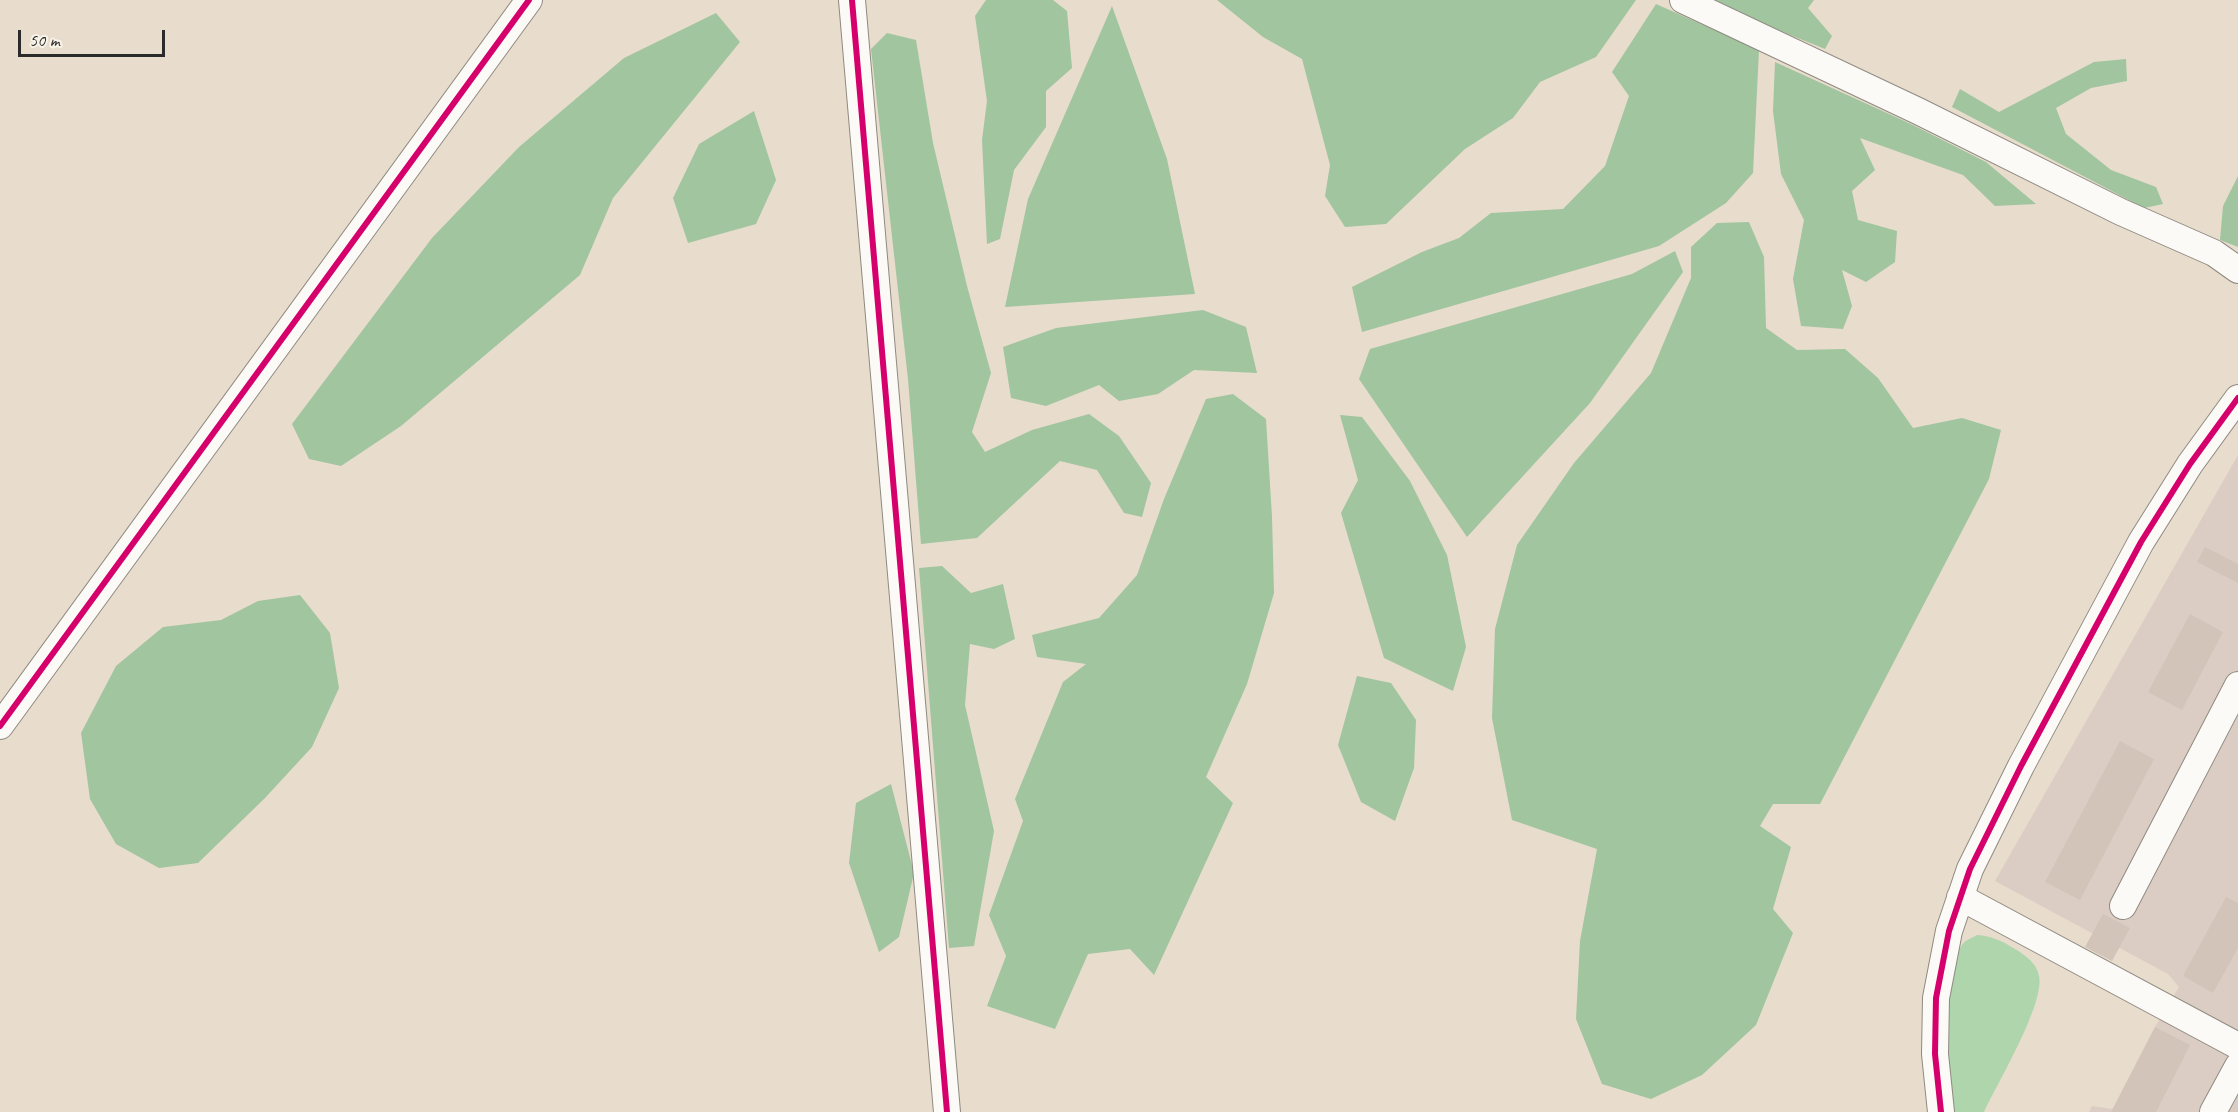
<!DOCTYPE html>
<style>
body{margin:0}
#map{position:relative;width:2238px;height:1112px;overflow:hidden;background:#e8dccc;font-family:Caveat,sans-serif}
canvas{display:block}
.scale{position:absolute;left:18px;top:30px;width:147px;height:27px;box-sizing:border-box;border:3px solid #2b2b2b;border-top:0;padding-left:8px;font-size:18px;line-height:21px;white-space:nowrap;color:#2b2b2b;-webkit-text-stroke:4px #f7f3e8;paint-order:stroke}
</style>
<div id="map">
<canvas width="2238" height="1112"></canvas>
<div class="scale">50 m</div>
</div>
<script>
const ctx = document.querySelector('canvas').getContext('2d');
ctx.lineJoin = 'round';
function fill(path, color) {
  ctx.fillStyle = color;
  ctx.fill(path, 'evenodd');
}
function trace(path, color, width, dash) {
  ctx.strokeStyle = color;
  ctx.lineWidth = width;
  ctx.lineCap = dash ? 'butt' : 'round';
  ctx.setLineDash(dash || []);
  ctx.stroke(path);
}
const industrial = new Path2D(`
 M2238,455v657h-149l3,-6 21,3 42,-82 24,-40 -11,-13 -173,-93z`);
const green = new Path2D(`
 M1977,935c15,1 25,6 38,14 11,7 21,13 24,27 6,28 -42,108 -55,136h-31c-3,-45 -17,-129 9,-167 3,-5 10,-7 15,-10z`);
const forest = new Path2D(`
 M986,0h67l14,11 5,57 -26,23v36l-32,43 -14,69 -13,5 -5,-104 5,-39 -12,-85z
 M1217,0h419l-40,57 -56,25 -27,36 -48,31 -79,75 -41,3 -20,-31 5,-31 -28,-106 -39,-22z
 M1715,0h99l-6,8 24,28 -7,13 -62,-25z
 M1656,4l103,46 -6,123 -27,30 -67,43 -297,86 -10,-45 70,-35 37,-14 32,-25 72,-4 42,-43 24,-70 -17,-24z
 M1112,6l55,153 28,135 -190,13 23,-108z
 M716,13l24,29 -127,156 -33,77 -179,151 -60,40 -32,-7 -17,-35 140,-186 87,-91 105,-89z
 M887,33l29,7 17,103 34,143 24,87 -19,59 13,20 47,-22 57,-16 30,22 32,47 -9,34 -18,-4 -27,-43 -37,-9 -83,77 -56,6 -13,-165 -37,-330z
 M2126,59l1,22 -36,7 -35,20 10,26 45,36 45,17 7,17 -19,4 -192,-101 8,-18 39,23 95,-50z
 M1775,62l136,62 75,38 50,42 -41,2 -32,-31 -103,-37 15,32 -23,21 6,29 39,11 -2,31 -29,20 -24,-12 10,36 -9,23 -42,-3 -8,-47 11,-59 -23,-46 -8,-63z
 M754,111l22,69 -20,44 -68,19 -15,-45 26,-54z
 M2238,176v71l-18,-7 3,-34z
 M1749,222l15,35 2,71 31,22 48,-1 33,29 35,50 49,-10 39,12 -12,49 -169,325h-47l-13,22 31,21 -18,62 20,24 -37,92 -54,50 -51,24 -49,-15 -26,-65 4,-78 17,-92 -85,-29 -20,-102 3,-89 22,-84 57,-82 77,-90 40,-95v-31l26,-24z
 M1675,251l8,21 -93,131 -123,134 -108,-158 11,-30 262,-75z
 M1203,310l43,17 11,46 -63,-3 -36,24 -39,7 -20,-16 -53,21 -35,-8 -8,-51 53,-19z
 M1233,394l33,25 6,98 2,76 -27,91 -41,93 27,26 -79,172 -24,-26 -42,5 -33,75 -68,-23 19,-50 -17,-41 34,-94 -8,-22 48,-117 23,-18 -49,-7 -5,-22 67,-17 38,-43 27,-76 42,-100z
 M1340,415l22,2 48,64 37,74 19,92 -13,44 -69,-33 -43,-145 17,-33z
 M942,566l29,27 32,-9 12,55 -21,10 -24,-5 -5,61 29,126 -20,115 -25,2 -30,-380z
 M300,595l30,38 9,55 -27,59 -47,51 -67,65 -39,5 -43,-24 -26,-45 -9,-66 35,-67 47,-39 58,-7 37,-19z
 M1357,676l34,7 25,37 -2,48 -19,53 -34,-19 -23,-57z
 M891,784l23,89 -15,64 -20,15 -30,-89 7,-60z`);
const building = new Path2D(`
 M2205,547l33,17v19l-41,-21z
 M2190,614l33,18 -41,78 -34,-18z
 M2120,741l34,18 -74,141 -35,-18z
 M2226,897l12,6v45l-25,45 -30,-17z
 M2103,914l27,14 -18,33 -27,-14z
 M2155,1027l35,18 -34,67h-45z`);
const minor = new Path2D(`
 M852,0l95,1112
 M1683,0l235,111 203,101 93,41 24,17
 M0,726l529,-726
 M1960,897l278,149
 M2123,906l115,-221
 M1941,1112l-6,-58 1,-56 13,-67 21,-62 51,-103 120,-224 49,-78 48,-66
 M2213,1112l25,-46`);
const cycleway = new Path2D(`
 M852,0l95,1112
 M0,726l529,-726
 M1941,1112l-6,-58 1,-56 13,-67 21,-62 51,-103 120,-224 49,-78 48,-66`);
fill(industrial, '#dbcdc3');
fill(green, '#aed5ab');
fill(forest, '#a0c59f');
fill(building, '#d2c4b8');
trace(minor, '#8f8a81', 28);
trace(minor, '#fcfaf7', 26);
trace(cycleway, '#d6006c', 6);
</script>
